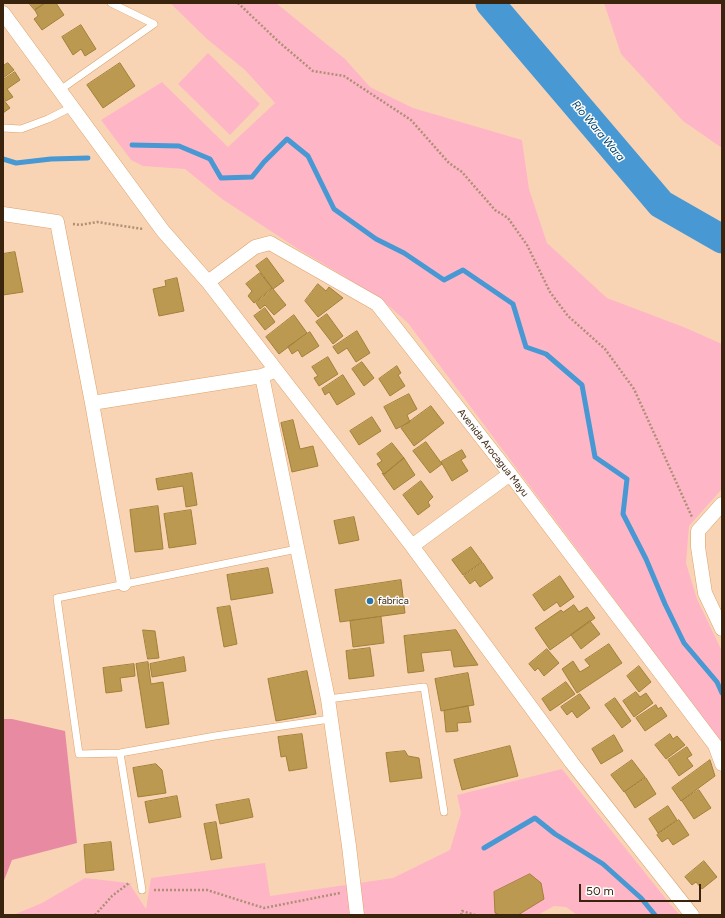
<!DOCTYPE html>
<meta charset="utf-8">
<style>
body{margin:0}
#map{position:relative;width:725px;height:918px;overflow:hidden;background:#f9d4b4;font-family:Figtree,sans-serif}
canvas{display:block}
.frame{position:absolute;inset:0;border:4px solid #3b240d;pointer-events:none}
.scale{position:absolute;left:579px;top:884px;width:122px;height:18px;box-sizing:border-box;border:2px solid #3b240d;border-top:0;padding-left:5px;font-size:12px;line-height:14px;white-space:nowrap;color:#3b240d;-webkit-text-stroke:3px #fdfdfd;paint-order:stroke}
</style>
<div id="map">
<canvas width="725" height="918"></canvas>
<div class="frame"></div>
<div class="scale">50 m</div>
</div>
<script>
const ctx = document.querySelector('canvas').getContext('2d');
ctx.lineJoin = 'round';
function fill(path, color) {
  ctx.fillStyle = color;
  ctx.fill(path, 'evenodd');
}
function trace(path, color, width, dash) {
  ctx.strokeStyle = color;
  ctx.lineWidth = width;
  ctx.lineCap = dash ? 'butt' : 'round';
  ctx.setLineDash(dash || []);
  ctx.stroke(path);
}
function drawText(font, color, halo, rows, align = 'center') {
  ctx.font = font + ' Figtree,sans-serif';
  ctx.lineWidth = 3;
  ctx.setLineDash([]);
  ctx.textBaseline = 'middle';
  ctx.strokeStyle = halo;
  ctx.fillStyle = color;
  for (const [text, x, y, turn = 0] of rows) {
    ctx.save();
    ctx.translate(x, y);
    ctx.rotate((+turn || 0) * Math.PI / 180);
    ctx.textAlign = isNaN(turn) ? turn : align;
    if (halo) ctx.strokeText(text, 0, 0);
    ctx.fillText(text, 0, 0);
    ctx.restore();
  }
}
const green = new Path2D(`
 M170,3h106l69,56 25,28 43,21 109,32 7,49 18,54 60,55 79,30 36,16v145l-33,37 -3,37 11,36 25,52v94l-7,-11 -307,-411 -27,-24 -21,-11 -13,-10 -49,-29 -76,-50 -37,-30 -42,-3 -12,-6 -30,-40 61,-38 66,65 47,-44 -30,-33 -38,-31z
 M604,3h118v145l-39,-27 -62,-67z
 M208,53l52,51 -30,31 -52,-51z
 M562,769l108,135 10,11h-103l-11,-8 -12,-1 -16,9h-525l29,-12 43,-25 44,5 17,26 5,-31 114,-15 5,33 123,-18 57,-28 11,-37 -4,-18z`);
const forest = new Path2D(`
 M3,719h9l53,12 12,112 -65,17 -9,23z`);
const stream = new Path2D(`
 M132,145l47,1 31,13 11,19 31,-1 12,-15 23,-23 21,17 26,53 42,30 28,14 40,27 19,-10 50,34 13,43 20,7 36,31 13,72 32,22 -4,35 23,45 19,45 19,39 33,39 5,11
 M3,159l13,4 35,-4 37,-1
 M484,848l51,-30 20,16 48,30 38,34 14,17`);
const river = new Path2D(`
 M490,3l171,201 61,35`);
const building = new Path2D(`
 M29,3h16l-10,7z
 M45,3h11l8,12 -22,15 -8,-11 4,-3 -3,-6z
 M81,25l15,24 -11,7 -4,-7 -8,6 -11,-18z
 M8,63l6,7 -11,8v-12z
 M120,63l15,23 -32,22 -16,-23z
 M15,72l5,8 -13,9 6,8 -7,4 -3,-4v-17z
 M3,99l7,9 -7,5z
 M15,252l8,40 -20,3v-41z
 M267,258l17,23 -11,8 -17,-23z
 M260,273l12,15 -18,15 -6,-7 4,-5 -6,-7z
 M177,278l7,33 -25,5 -6,-27 13,-3 -1,-5z
 M318,284l8,7 3,-4 14,11 -25,19 -13,-16z
 M273,289l13,16 -12,10 -9,-10 -5,4 -4,-6z
 M265,308l10,14 -10,8 -11,-14z
 M327,314l16,22 -10,8 -17,-22z
 M294,315l13,18 -28,21 -13,-17z
 M357,331l13,22 -14,9 -9,-14 -9,6 -5,-7z
 M310,332l9,14 -17,11 -4,-7 -6,4 -4,-7z
 M328,357l10,17 -19,12 -5,-8 4,-2 -6,-9z
 M362,362l12,16 -10,8 -12,-17z
 M397,366l4,7 -3,2 7,11 -15,10 -11,-17z
 M343,375l12,19 -18,11 -8,-13 -4,3 -3,-6z
 M409,394l8,15 -10,6 3,7 -14,7 -12,-22z
 M431,406l13,17 -30,23 -13,-18z
 M372,417l9,14 -22,14 -9,-14z
 M293,420l7,29 13,-3 5,20 -26,6 -11,-49z
 M426,442l16,22 -12,9 -17,-22z
 M392,443l12,15 -20,16 -7,-10 5,-3 -5,-7z
 M462,450l4,7 -5,3 7,11 -16,10 -11,-19z
 M404,458l11,17 -21,15 -12,-17 2,1z
 M192,473l5,32 -11,2 -3,-21 -25,4 -2,-11z
 M421,481l12,16 -5,5 2,4 -12,9 -15,-20z
 M158,506l5,43 -28,3 -5,-42z
 M191,510l5,34 -27,4 -5,-34z
 M354,517l5,23 -20,4 -5,-23z
 M471,547l11,15 -19,13 -11,-15z
 M483,563l10,15 -13,9 -5,-7 -5,4 -6,-8z
 M268,568l5,25 -42,7 -4,-25z
 M560,576l14,21 -14,10 -3,-5 -13,9 -11,-16z
 M401,580l4,33 -65,9 -5,-32z
 M574,605l5,7 8,-5 8,11 -45,32 -15,-22 26,-18 2,2z
 M230,606l7,38 -13,3 -7,-39z
 M381,617l3,26 -31,4 -3,-26z
 M590,621l10,13 -19,15 -10,-14z
 M143,630l12,1 4,27 -11,1z
 M456,630l22,35 -24,2 -3,-17 -30,3 3,18 -16,2 -4,-37z
 M609,644l13,19 -45,30 -15,-24 11,-8 7,11 10,-6 -5,-6z
 M370,648l4,28 -25,3 -3,-28z
 M547,649l12,14 -15,13 -6,-8 -3,3 -6,-7z
 M184,657l2,14 -34,6 -2,-13z
 M148,662l3,22 12,-2 6,42 -23,4 -10,-64z
 M134,664l1,12 -15,2 2,13 -16,2 -3,-25z
 M639,666l12,16 -12,10 -12,-16z
 M307,671l9,43 -40,7 -8,-42z
 M468,673l6,32 -33,6 -6,-32z
 M566,682l9,12 -25,17 -8,-12z
 M636,692l4,5 6,-4 7,10 -19,14 -11,-16z
 M580,694l10,14 -13,10 -5,-7 -5,4 -6,-8z
 M615,698l16,23 -9,7 -17,-23z
 M656,705l2,4 3,-2 6,9 -22,15 -9,-13z
 M468,706l3,16 -14,1 1,8 -12,1 -2,-21z
 M302,734l5,34 -18,3 -3,-15 -5,1 -3,-20z
 M670,734l3,5 4,-3 8,9 -19,14 -11,-14z
 M614,735l9,16 -22,13 -9,-15z
 M510,746l8,30 -56,14 -8,-30z
 M687,747l5,8 -5,3 6,8 -14,10 -11,-16z
 M405,751l3,5 11,2 3,20 -32,4 -4,-29z
 M632,760l13,17 -21,15 -13,-17z
 M710,760l5,16 -34,25 -9,-13z
 M156,764l6,6 4,23 -28,4 -5,-29z
 M646,778l10,16 -21,14 -10,-16z
 M699,790l12,18 -17,11 -12,-18z
 M177,796l4,21 -32,6 -4,-21z
 M249,799l4,18 -33,7 -4,-19z
 M668,806l9,14 -19,13 -9,-14z
 M679,820l10,15 -16,10 -5,-7 -6,4 -5,-7z
 M216,822l6,36 -11,2 -7,-36z
 M111,842l3,28 -28,3 -2,-28z
 M704,861l13,16 -15,12 -6,-7 -4,3 -7,-8z
 M530,874l11,9 3,16 -26,16h-18l-5,-2 -1,-21z`);
const path = new Path2D(`
 M238,3l42,40 33,28 31,5 67,44 38,43 13,9 33,38 13,8 19,27 23,47 18,24 37,33 29,40 58,128
 M73,224l7,1 17,-3 46,7
 M154,890h53l57,18 76,-15
 M95,915l17,-19 17,-13 1,1
 M461,915l1,-4 13,4`);
const service = new Path2D(`
 M60,90l94,-66 -43,-21
 M3,128l18,1 27,-10 24,-12
 M297,549l-240,49 22,156 41,-1 95,-17 115,-17
 M328,699l96,-12 20,125
 M120,753l22,137`);
const minor = new Path2D(`
 M3,13l160,218 45,51 204,264 160,217 120,152
 M3,214l54,8 35,181 32,181
 M208,282l47,-35 15,-4 107,61 133,170 205,271 7,19
 M276,370l-14,6 66,323 21,147 8,69
 M92,403l170,-27
 M722,504l-24,27v16l7,46 17,36
 M412,546l98,-72`);
const markers = [
 [370,601,4,"#2a74a7"]
];
const streetNames = [
 ["Avenida Arocagua Mayu",493,453,52]
];
const poiNames = [
 ["fabrica",378,601]
];
const waterNames = [
 ["Río Wara Wara",598,131,50]
];
fill(green, '#feb6c7');
fill(forest, '#e98aa3');
trace(stream, '#4798d3', 5);
trace(river, '#4798d3', 29);
fill(building, '#bc9951');
trace(building, '#a38038', 1);
trace(service, '#dca26b', 8);
trace(minor, '#dca26b', 15);
trace(path, '#ae8f73', 2.5, [2, 2]);
trace(service, '#fff', 7);
trace(minor, '#fff', 14);
for (const [x, y, r, color] of markers) {
  const dot = new Path2D();
  dot.arc(x, y, r, 0, 2 * Math.PI);
  ctx.fillStyle = color;
  ctx.fill(dot);
  trace(dot, '#fdfdfd', 1.5);
}
drawText('10px', '#3b240d', '#fdfdfd', streetNames);
drawText('10px', '#3b240d', '#fdfdfd', poiNames, 'left');
drawText('italic 11px', '#01436b', '#fdfdfd', waterNames);
</script>
